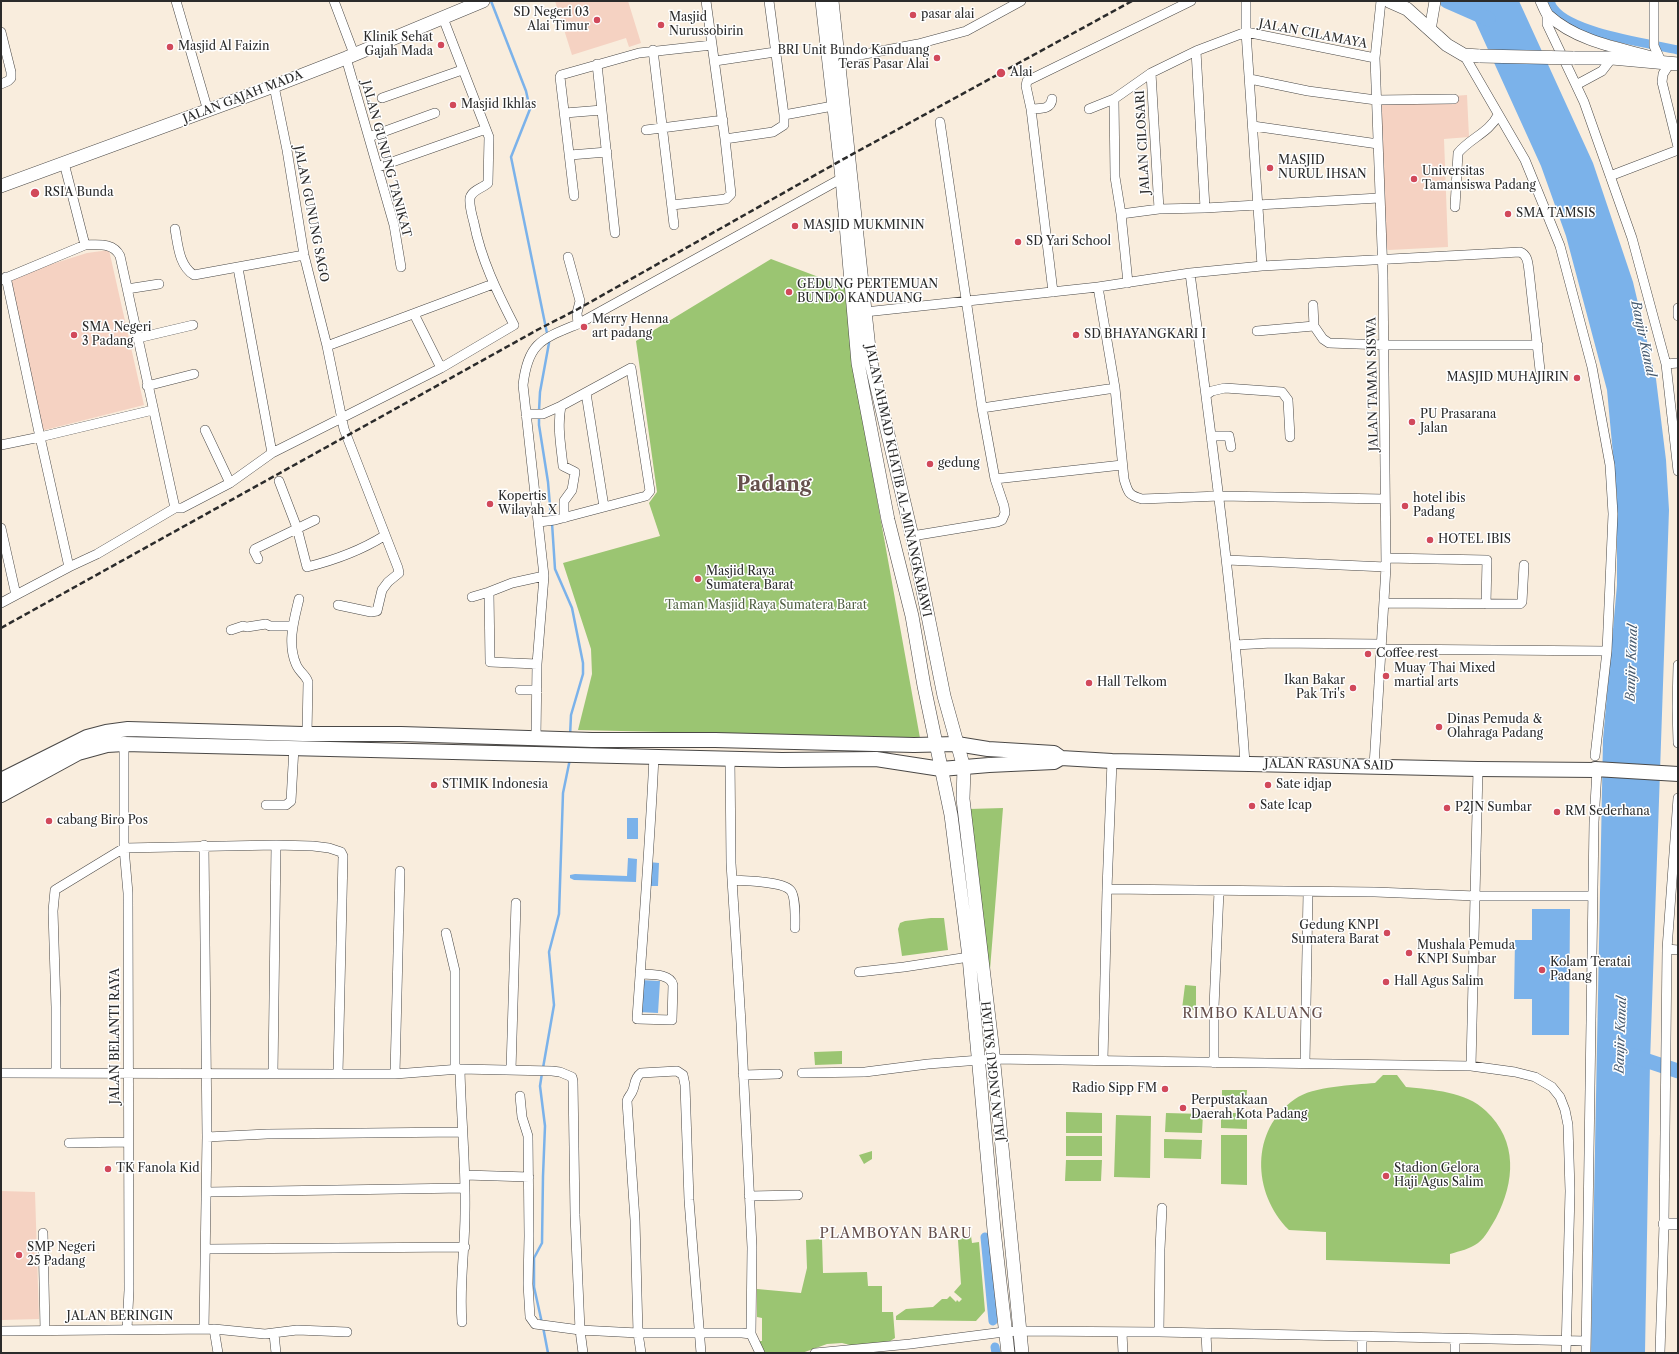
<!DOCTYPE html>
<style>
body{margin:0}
#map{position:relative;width:1679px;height:1354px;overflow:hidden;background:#f9eddd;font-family:"Libre Caslon Text",serif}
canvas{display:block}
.frame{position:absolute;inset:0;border:2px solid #2b2b2b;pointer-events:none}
</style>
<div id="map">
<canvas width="1679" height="1354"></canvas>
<div class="frame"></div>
</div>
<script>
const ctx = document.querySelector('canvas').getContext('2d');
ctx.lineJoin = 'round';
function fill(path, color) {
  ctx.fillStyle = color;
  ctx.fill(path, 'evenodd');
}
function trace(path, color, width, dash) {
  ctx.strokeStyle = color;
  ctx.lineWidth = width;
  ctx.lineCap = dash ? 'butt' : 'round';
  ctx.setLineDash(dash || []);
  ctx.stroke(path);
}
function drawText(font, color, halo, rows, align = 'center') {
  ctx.font = font + ' "Libre Caslon Text",serif';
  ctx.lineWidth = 3;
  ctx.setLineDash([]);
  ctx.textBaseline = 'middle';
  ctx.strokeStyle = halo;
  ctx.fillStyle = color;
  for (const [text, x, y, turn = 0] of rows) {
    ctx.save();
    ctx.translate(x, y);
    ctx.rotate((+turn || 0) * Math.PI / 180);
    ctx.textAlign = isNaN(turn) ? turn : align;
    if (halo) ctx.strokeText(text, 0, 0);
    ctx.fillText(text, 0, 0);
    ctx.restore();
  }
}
const built = new Path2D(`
 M555,1h73l13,42 -12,4 -3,-9 -54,17z
 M1467,95l2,42 -25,2 4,108 -59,3 -3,-1 -5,-148z
 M109,250l35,155 -103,26 -33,-153 79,-25z
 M1,1191l34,1 4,127 -38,1z`);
const green = new Path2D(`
 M771,259l74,28 7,73 68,378 -342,-8 14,-56 -1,-25 -28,-86 97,-27 -11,-33 8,-11 -21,-151z
 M1003,808l-14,174 -20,-173z
 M931,918h13l4,32 -46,6 -4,-27 2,-6 5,-2z
 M1185,985l11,1v24l-14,-1z
 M842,1051v13l-27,1 -1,-13z
 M1383,1075h14l9,12c27,3 59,4 80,24 32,30 29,71 10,107 -5,8 -10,19 -18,25 -8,6 -18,8 -28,11v10l-124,-4v-28l-37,-2c-37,-37 -39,-100 6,-131 18,-13 59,-14 80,-16z
 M1222,1090h25l-1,15h-24z
 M1066,1112l36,1v20h-36z
 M1166,1113l37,1 -1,19 -37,-1z
 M1221,1113h26v16l-26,-1z
 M1116,1115l35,1 -1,62 -36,-1z
 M1221,1135h26v50l-26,-1z
 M1066,1136h36v20h-36z
 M1164,1139l38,1 -1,19 -37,-1z
 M872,1151v8l-8,5 -5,-9z
 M1066,1160h36l-1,21h-36z
 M967,1236h4l1,7 7,-1 6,69 -9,10 -80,-1v-4l10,-7 27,-2 9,-8h5l3,-3 6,6 1,-2 2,2 3,-3 -8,-7 7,-8 -3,-44z
 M822,1239l1,34 44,-1 1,14h14v26h11l2,26 -8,5 -33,3 -12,-3 -15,1 -25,9 -39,-1 -7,-11h6v-23l-5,-1v-28l44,4 6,-25 -1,-28z`);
const water = new Path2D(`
 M1466,1h53l74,162 40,119 23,97 10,81 3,50 -19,552 -5,291h-54l12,-614 14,-154v-88l-10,-107 -41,-154 -25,-70z
 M627,818h11v21h-11z
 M628,858l9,1 -1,23 -62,-2 -4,-2v-3l5,-1 52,2z
 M649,862l10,1 -1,23h-9z
 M1532,909h38l-1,126h-37v-36h-18l1,-59h17z
 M640,980l20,1 -2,32 -20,-1z`);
const stream = new Path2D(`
 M491,1l35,90 4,18 -19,48 38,186 -9,49 -1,19
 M539,416v9l9,57 3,36
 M552,523l3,46 17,39 11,55v11l-12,41 -1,21
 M543,1068l11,-63 -5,-53 10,-38 4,-121 7,-34
 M542,1323l-8,-36v-29l8,-15 1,-67 2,-50 -5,-40 2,-13
 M543,1327l5,26`);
const canal = new Path2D(`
 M1550,1c1,3 2,6 4,8 18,24 94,34 124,41
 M985,1237l8,84
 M995,1347l1,6`);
const river = new Path2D(`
 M1447,1l41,18
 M1633,1056l45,15`);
const minor = new Path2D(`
 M176,1l32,110
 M334,1l20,53
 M769,1l15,114
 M1246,1v31l16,234
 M1654,1v45l6,13
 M1547,14v10l29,61
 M1,32l10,40v6l-3,3 -7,3
 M653,50l21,175
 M1196,51l9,157
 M1464,55l61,105 35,86 32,121 18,98 3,49 -6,137 -12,105
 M346,58l48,167 7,42
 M1612,58l-10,13 -26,14 8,17 48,136 34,126 12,107
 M833,60l85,-16 48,-13 55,-30
 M715,61l60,-9
 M1670,63l-7,11 -1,8 16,65
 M597,64l18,169
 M1151,73l8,136
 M1250,79l58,12 68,9 78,-1
 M274,86l13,64 17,105 23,91 17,83 54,139 1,5 -11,9 -6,8 -5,21 -6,1 -33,-7
 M382,98l80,-28
 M1031,109c9,-1 20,1 21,-10
 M1089,109l25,-10
 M565,113l37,-3
 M1253,126l125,18
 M646,130l77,-10
 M369,137l66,-24
 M725,139l48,-7 11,-7v-10l49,-9
 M570,155l37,-3
 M64,163l21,82c13,0 28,-3 35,11l55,252
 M378,167l108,-38
 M1610,176l68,-26
 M574,196l-14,-119 1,-2 78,-22 73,-8
 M672,205l54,-6 5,-5 -6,-55 -19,-138
 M1455,207l3,-54c12,-15 31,-20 40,-38
 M1121,214l38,-5 46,-1 174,-10
 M175,229c3,16 4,37 19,46l110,-20
 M568,257l12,44 -3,12 1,11
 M238,268l34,185
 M1190,273c21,163 44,326 55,490
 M6,277l34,160 113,-27
 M1,280l84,-35
 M1128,283l-7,-69 -6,-37 -1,-78 37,-26 45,-22 50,-19 129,26
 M1098,287l92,-14 72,-7 258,-14c8,3 8,12 9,19l11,99
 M127,289l32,-5
 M1053,292l-22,-183 -5,-23 1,-5 164,-80
 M1313,305l1,21 9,13 6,4 55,2h154
 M1678,308v8
 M865,312l233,-25 17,101 9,91c4,13 4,16 18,20l78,-3 165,3
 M414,314l27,54
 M1257,331l57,-5
 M138,338l55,-13
 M327,346l166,-62
 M1666,364l12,-1
 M147,386l47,-12
 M586,393l18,114
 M1206,395l6,-4 13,-3 57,4 6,8 2,37
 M982,408l133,-20
 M526,414h17l18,-8c-4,20 0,40 2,60l12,6 -3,18 -8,11v17
 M205,430l25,53
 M1211,436h18l2,11
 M1,445l39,-8 29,130
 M995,479l127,-14
 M279,481l18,47 10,39c28,-7 53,-16 77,-31
 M539,522l16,-2 91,-24 4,-5 -19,-123 -70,38
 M1,528l15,67 53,-28 28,-13 78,-46h7l48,-25 42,-30 169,-85 73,-43c-17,-33 -33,-66 -40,-102 -2,-8 -5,-17 -4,-25 2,-8 13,-10 18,-15l1,-46 -46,-119
 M912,536l85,-14 5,-2 3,-7 -1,-7 -9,-27 -13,-71 -42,-286
 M1386,558l101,2 -1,44
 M258,559l-4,-8 1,-2 60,-29
 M1227,560l159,7
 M489,592l1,70 47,2
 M472,597l17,-5 23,-9 32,-7
 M299,599c-5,21 -12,44 -3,65 3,8 10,11 12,18l-1,52
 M1,603l15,-8
 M1384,603l136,1 2,-2 2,-37
 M231,630l12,-4 4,1 19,-3 4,2h22
 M1235,645l37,-2 109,1
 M1381,649l226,2
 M1678,665l-1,42 1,36
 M520,690h17
 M536,738l1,-74 7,-88 -21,-191c5,-43 19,-46 55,-61l268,-148
 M124,744v104l4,45 1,397 -2,39
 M730,758l1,105 10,160 11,224 -1,87 9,19
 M1374,766l12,-199 -3,-292 -8,-217 6,-57
 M266,805h20l5,-4 3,-54
 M204,845l3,292 -3,192
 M733,880c12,1 51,1 58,11 5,7 4,28 4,37
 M1107,889l268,3 101,4h117
 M446,933l9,38v99
 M1667,949l11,1
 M859,972l45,-5 65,-10
 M640,974c10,1 30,-1 33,11l-1,35 -35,-1c6,-88 13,-175 17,-263
 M1103,1060l4,-171 5,-128
 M1214,1063v-56l5,-116
 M1305,1063l3,-171
 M1471,1066l7,-297
 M460,1069c1,48 6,96 5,144 0,36 -6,73 -3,109
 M511,1070l5,-167
 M1,1073l337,1h57l65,-5 92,2 8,1 12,5 1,4 2,134 5,115 3,23
 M56,1073v-66l-3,-96 2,-21 69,-42 152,-3 37,1 16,2 12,4 2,4 -5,218
 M802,1073l63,-1 63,-8 65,-5 478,7 44,6 20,5 17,10 8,10 5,13 3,15 2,66 -4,162
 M273,1074l3,-229
 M395,1074l5,-203
 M743,1075l35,-1
 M520,1096l2,21 6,19 1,100 -1,48 2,33 5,7 45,6 58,3h104l9,1
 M207,1137l60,-3 195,-2
 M69,1143l59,-1
 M465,1175l64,2
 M207,1192l258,-4
 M749,1196l49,-1
 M43,1233l2,97
 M206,1249l259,-2
 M214,1329l4,24
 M1,1331l213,-2 51,5 32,-4 50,2
 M1159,1332l1,-83 2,-41
 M1122,1333l1,20
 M274,1334l2,19
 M1206,1334l1,19
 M1362,1337v16
 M1455,1339v14
 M641,1353l-3,-20 -3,-113 -8,-119c1,-4 3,-5 5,-9 4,-7 1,-13 9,-19l36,-2 6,4 2,10 4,115 12,153
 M815,1353l95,-9 94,-12 16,-1 139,1 427,9
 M1586,1353l8,-531 3,-52
 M1660,1353l4,-129 3,-275 11,-151`);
const tertiary = new Path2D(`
 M1541,1c2,4 4,10 7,14 30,27 71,33 108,43
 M1430,30l5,-29
 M1664,1224h14`);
const secondary = new Path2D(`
 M822,1l20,177 16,185 30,157 24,96 12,70 27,129 18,142 25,273 14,123
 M832,1l38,357 42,178 32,160 20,72 -1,31 29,245 30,309
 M1389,1l18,8 40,36 17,10 16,1
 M1573,58h39l66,6
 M1,186l273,-100 72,-28 137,-57`);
const primary = new Path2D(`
 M1061,758l51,3 366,8 119,1
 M1595,769l83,5
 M1,780l86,-43 19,-5 22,-3 175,5h98l191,6h123l199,5 43,-1 31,5 66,4 7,5
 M1,795l77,-42 29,-8 17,-1 658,16 94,-1 65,10 48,-4 65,-3 7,-4`);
const rail = new Path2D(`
 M1,628l538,-299 39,-20 262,-148 292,-160`);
const secondaryBridge = new Path2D(`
 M1480,56l93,2`);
const markers = [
 [913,15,4,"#d1495b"],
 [597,20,4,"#d1495b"],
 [661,25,4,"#d1495b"],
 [441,45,4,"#d1495b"],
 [170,47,4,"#d1495b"],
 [937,58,4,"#d1495b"],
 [1001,73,5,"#d1495b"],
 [453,105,4,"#d1495b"],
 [1270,168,4,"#d1495b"],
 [1414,179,4,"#d1495b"],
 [35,193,5,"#d1495b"],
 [1508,214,4,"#d1495b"],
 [795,226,4,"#d1495b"],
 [1018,242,4,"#d1495b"],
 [789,292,4,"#d1495b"],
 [584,327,4,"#d1495b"],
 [74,335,4,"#d1495b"],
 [1076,335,4,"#d1495b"],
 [1577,378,4,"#d1495b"],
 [1412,422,4,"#d1495b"],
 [930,464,4,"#d1495b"],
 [490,504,4,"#d1495b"],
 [1405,506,4,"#d1495b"],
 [1430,540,4,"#d1495b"],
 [698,579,4,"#d1495b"],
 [1368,654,4,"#d1495b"],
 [1386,676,4,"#d1495b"],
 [1089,683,4,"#d1495b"],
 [1353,688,4,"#d1495b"],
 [1439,727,4,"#d1495b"],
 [434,785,4,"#d1495b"],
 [1268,785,4,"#d1495b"],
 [1252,806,4,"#d1495b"],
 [1447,808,4,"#d1495b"],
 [1557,812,4,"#d1495b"],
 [49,821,4,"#d1495b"],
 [1387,933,4,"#d1495b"],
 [1409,953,4,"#d1495b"],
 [1542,970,4,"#d1495b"],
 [1386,982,4,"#d1495b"],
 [1165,1089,4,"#d1495b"],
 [1183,1108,4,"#d1495b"],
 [108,1169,4,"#d1495b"],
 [1386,1176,4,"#d1495b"],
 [19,1255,4,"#d1495b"]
];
const poiNames = [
 ["SD Negeri 03",589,13,"right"],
 ["Alai Timur",589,27,"right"],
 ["pasar alai",921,15],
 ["Masjid",669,18],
 ["Nurussobirin",669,32],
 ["Klinik Sehat",433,38,"right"],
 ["Gajah Mada",433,52,"right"],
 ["Masjid Al Faizin",178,47],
 ["BRI Unit Bundo Kanduang",929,51,"right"],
 ["Teras Pasar Alai",929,65,"right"],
 ["Alai",1010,73],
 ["Masjid Ikhlas",461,105],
 ["MASJID",1278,161],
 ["NURUL IHSAN",1278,175],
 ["Universitas",1422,172],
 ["Tamansiswa Padang",1422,186],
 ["RSIA Bunda",44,193],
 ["SMA TAMSIS",1516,214],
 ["MASJID MUKMININ",803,226],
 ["SD Yari School",1026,242],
 ["GEDUNG PERTEMUAN",797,285],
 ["BUNDO KANDUANG",797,299],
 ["Merry Henna",592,320],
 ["art padang",592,334],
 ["SMA Negeri",82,328],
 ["3 Padang",82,342],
 ["SD BHAYANGKARI I",1084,335],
 ["MASJID MUHAJIRIN",1569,378,"right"],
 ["PU Prasarana",1420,415],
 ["Jalan",1420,429],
 ["gedung",938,464],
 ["Kopertis",498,497],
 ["Wilayah X",498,511],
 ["hotel ibis",1413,499],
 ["Padang",1413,513],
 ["HOTEL IBIS",1438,540],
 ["Masjid Raya",706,572],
 ["Sumatera Barat",706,586],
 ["Coffee rest",1376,654],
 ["Muay Thai Mixed",1394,669],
 ["martial arts",1394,683],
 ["Ikan Bakar",1345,681,"right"],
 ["Pak Tri's",1345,695,"right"],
 ["Hall Telkom",1097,683],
 ["Dinas Pemuda &",1447,720],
 ["Olahraga Padang",1447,734],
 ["STIMIK Indonesia",442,785],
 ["Sate idjap",1276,785],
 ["Sate Icap",1260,806],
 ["P2JN Sumbar",1455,808],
 ["RM Sederhana",1565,812],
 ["cabang Biro Pos",57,821],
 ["Gedung KNPI",1379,926,"right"],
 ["Sumatera Barat",1379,940,"right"],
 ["Mushala Pemuda",1417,946],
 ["KNPI Sumbar",1417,960],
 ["Kolam Teratai",1550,963],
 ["Padang",1550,977],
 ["Hall Agus Salim",1394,982],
 ["Radio Sipp FM",1157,1089,"right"],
 ["Perpustakaan",1191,1101],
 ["Daerah Kota Padang",1191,1115],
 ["TK Fanola Kid",116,1169],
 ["Stadion Gelora",1394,1169],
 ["Haji Agus Salim",1394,1183],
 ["SMP Negeri",27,1248],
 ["25 Padang",27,1262]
];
const streetNames = [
 ["JALAN CILAMAYA",1313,34,11],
 ["JALAN GAJAH MADA",243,97,-21],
 ["JALAN CILOSARI",1143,142,-93],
 ["JALAN GUNUNG TANIKAT",386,159,75],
 ["JALAN GUNUNG SAGO",311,214,79],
 ["JALAN TAMAN SISWA",1373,384,-91],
 ["JALAN AHMAD KHATIB AL-MINANGKABAWI",898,481,78],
 ["JALAN RASUNA SAID",1329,765,1],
 ["JALAN BELANTI RAYA",116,1036,-90],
 ["JALAN ANGKU SALIAH",994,1071,-96],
 ["JALAN BERINGIN",120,1317]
];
const parkNames = [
 ["Taman Masjid Raya Sumatera Barat",766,606]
];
const waterNames = [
 ["Banjir Kanal",1643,339,78],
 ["Banjir Kanal",1632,663,-88],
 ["Banjir Kanal",1621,1035,-88]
];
const quarterNames = [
 ["RIMBO KALUANG",1253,1014],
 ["PLAMBOYAN BARU",896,1234]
];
const townNames = [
 ["Padang",774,485]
];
fill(built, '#f5d2c2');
fill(green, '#9bc572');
fill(water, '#7bb2ea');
trace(stream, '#7bb2ea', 2.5);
trace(canal, '#7bb2ea', 9);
trace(river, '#7bb2ea', 15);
trace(minor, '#4a4846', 10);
trace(tertiary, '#4a4846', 12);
trace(secondary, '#4a4846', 14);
trace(primary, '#4a4846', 16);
trace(minor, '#fff', 9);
trace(tertiary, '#fff', 11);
trace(secondary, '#fff', 13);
trace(primary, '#fff', 14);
trace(rail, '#2b2b2b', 2.5, [6, 3]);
trace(secondaryBridge, '#4a4846', 14, []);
trace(secondaryBridge, '#fff', 13);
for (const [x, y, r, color] of markers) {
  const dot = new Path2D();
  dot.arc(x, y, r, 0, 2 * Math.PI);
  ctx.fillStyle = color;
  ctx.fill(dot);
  trace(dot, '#fff', 1.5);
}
drawText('12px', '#2b2b2b', '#fff', poiNames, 'left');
drawText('12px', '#2b2b2b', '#fff', streetNames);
drawText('12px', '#526144', '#fff', parkNames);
drawText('italic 13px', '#475a6e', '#fff', waterNames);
ctx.letterSpacing = '1px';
drawText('14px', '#66504d', '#fff', quarterNames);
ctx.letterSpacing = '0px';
drawText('bold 20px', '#66504d', '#fff', townNames);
</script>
